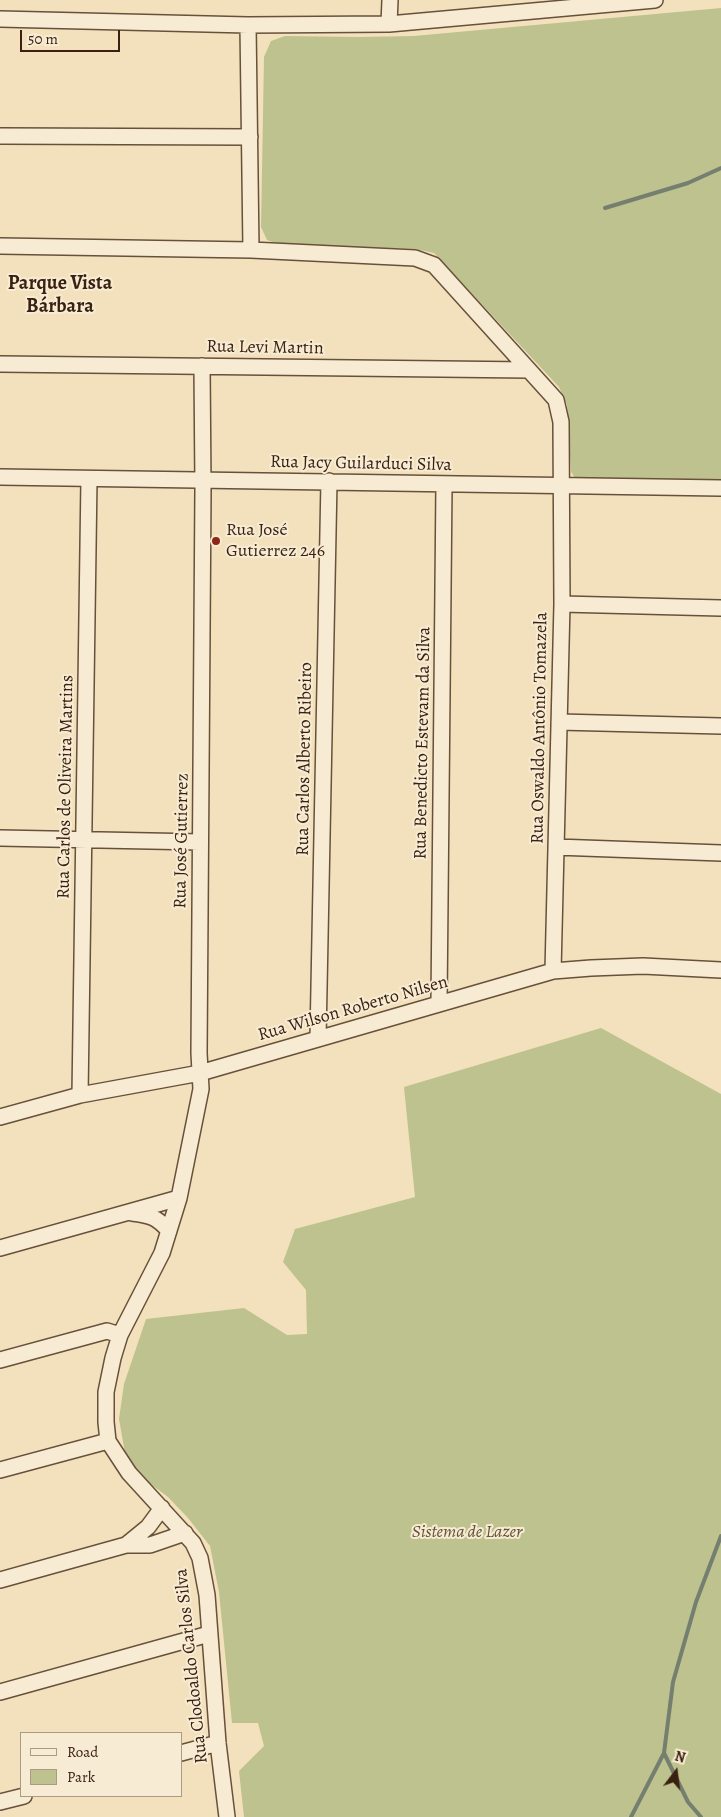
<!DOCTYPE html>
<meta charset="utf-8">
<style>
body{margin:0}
#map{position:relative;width:721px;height:1817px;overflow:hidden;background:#f2e1bc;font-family:Alegreya,serif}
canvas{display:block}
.legend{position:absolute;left:20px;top:1732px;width:162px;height:65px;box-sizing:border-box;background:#f7ecd3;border:1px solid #ab9a85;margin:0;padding:6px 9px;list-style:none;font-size:15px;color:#3a2010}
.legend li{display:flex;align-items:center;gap:10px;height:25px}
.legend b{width:25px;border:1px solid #ab9a85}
.north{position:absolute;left:651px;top:1747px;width:50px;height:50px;-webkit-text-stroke:4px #f7ecd3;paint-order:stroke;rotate:15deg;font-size:14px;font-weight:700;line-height:20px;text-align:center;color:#3a2010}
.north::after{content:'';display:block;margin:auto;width:18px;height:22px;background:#3a2010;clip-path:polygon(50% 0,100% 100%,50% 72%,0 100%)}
.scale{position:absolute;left:20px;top:30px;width:100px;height:22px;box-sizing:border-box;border:2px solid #3a2010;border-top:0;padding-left:6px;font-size:15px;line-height:18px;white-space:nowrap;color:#3a2010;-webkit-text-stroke:4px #f7ecd3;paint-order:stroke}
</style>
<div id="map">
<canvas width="721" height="1817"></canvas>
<ul class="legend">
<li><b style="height:6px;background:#f7ecd3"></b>Road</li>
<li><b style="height:14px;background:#bec28e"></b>Park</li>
</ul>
<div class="north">N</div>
<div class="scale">50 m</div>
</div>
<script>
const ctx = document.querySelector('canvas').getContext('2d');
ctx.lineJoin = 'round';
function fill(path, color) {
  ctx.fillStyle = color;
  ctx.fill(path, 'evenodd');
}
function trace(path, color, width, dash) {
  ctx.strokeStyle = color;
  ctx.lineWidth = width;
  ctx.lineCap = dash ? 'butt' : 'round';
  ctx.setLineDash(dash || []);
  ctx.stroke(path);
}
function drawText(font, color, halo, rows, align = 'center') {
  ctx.font = font + ' Alegreya,serif';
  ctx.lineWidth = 4;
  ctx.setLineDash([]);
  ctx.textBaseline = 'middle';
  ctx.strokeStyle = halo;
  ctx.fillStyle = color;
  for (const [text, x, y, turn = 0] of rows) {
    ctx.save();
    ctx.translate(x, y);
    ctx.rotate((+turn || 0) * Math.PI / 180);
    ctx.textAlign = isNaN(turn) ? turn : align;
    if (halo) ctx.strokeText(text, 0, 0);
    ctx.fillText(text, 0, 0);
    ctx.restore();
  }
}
const green = new Path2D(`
 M721,8v476l-145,-5 -5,-7 -4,-67 -8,-18 -125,-134 -18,-4 -136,-4 -13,-5 -6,-13 3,-170 7,-16 14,-5 73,1 56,-1z
 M601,1028l120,66v723h-477l-5,-46 25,-25 -6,-23h-26l-13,-131 -9,-46 -22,-28 -20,-21 -28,-21 -15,-23 -6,-34 5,-35 22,-65 98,-11 43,27 20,-1 -1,-44 -23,-28 12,-33 120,-32 -11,-110z`);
const stream = new Path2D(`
 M605,208l83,-25 33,-15
 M664,1753l24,49 13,15
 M631,1817l33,-64 9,-71 23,-80 25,-66`);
const minor = new Path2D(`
 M0,19l248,6 141,-1 266,-24
 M389,24l1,-24
 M248,25l3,225
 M0,136l250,1
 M0,246l251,4 164,8 19,7 122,135 5,22 1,182 -9,367
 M0,364l529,6
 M202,366l1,122 -4,565 2,36 -22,109 -17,55 -42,82 -7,23 -7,34v30l2,19 21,32 64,70 7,15 7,37 11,148 9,74
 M0,477l721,11
 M562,604l159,4
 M559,722l162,4
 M0,838l200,4
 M556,847l165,6
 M439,1003l5,-519
 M318,1038l11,-557
 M80,1095l9,-616
 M0,1117l80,-22 120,-22 353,-102 38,-3 52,-2 78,4
 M132,1213c18,2 25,4 37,18
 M0,1248l179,-50
 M0,1360l107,-29 13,4
 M0,1470l108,-29
 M126,1545l22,-18 14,-19
 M0,1580l126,-35h24l35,-12
 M0,1692l209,-58
 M181,1753l37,-10
 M0,1802l24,-6`);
const markers = [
 [216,541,5,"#8f2418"]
];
const streetNames = [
 ["Rua Levi Martin",265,348,1],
 ["Rua Jacy Guilarduci Silva",361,464,1],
 ["Rua Oswaldo Antônio Tomazela",540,728,-89],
 ["Rua Benedicto Estevam da Silva",423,743,-89],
 ["Rua Carlos Alberto Ribeiro",305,759,-89],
 ["Rua Carlos de Oliveira Martins",66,787,-89],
 ["Rua José Gutierrez",182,841,-89],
 ["Rua Wilson Roberto Nilsen",353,1009,-16],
 ["Rua Clodoaldo Carlos Silva",192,1666,-96]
];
const poiNames = [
 ["Rua José",226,531],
 ["Gutierrez 246",226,552]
];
const parkNames = [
 ["Sistema de Lazer",467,1533]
];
const quarterNames = [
 ["Parque Vista",60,284],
 ["Bárbara",60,307]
];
fill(green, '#bec28e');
trace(stream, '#747f6f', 4);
trace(minor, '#68503b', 18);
trace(minor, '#f7ecd3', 15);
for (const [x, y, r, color] of markers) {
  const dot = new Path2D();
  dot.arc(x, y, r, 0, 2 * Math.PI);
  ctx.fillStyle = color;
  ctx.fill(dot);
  trace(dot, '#f7ecd3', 2);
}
drawText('18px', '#3a2010', '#f7ecd3', streetNames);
drawText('18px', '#3a2010', '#f7ecd3', poiNames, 'left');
drawText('italic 18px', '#625136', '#f7ecd3', parkNames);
drawText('bold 20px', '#3a2010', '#f7ecd3', quarterNames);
</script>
